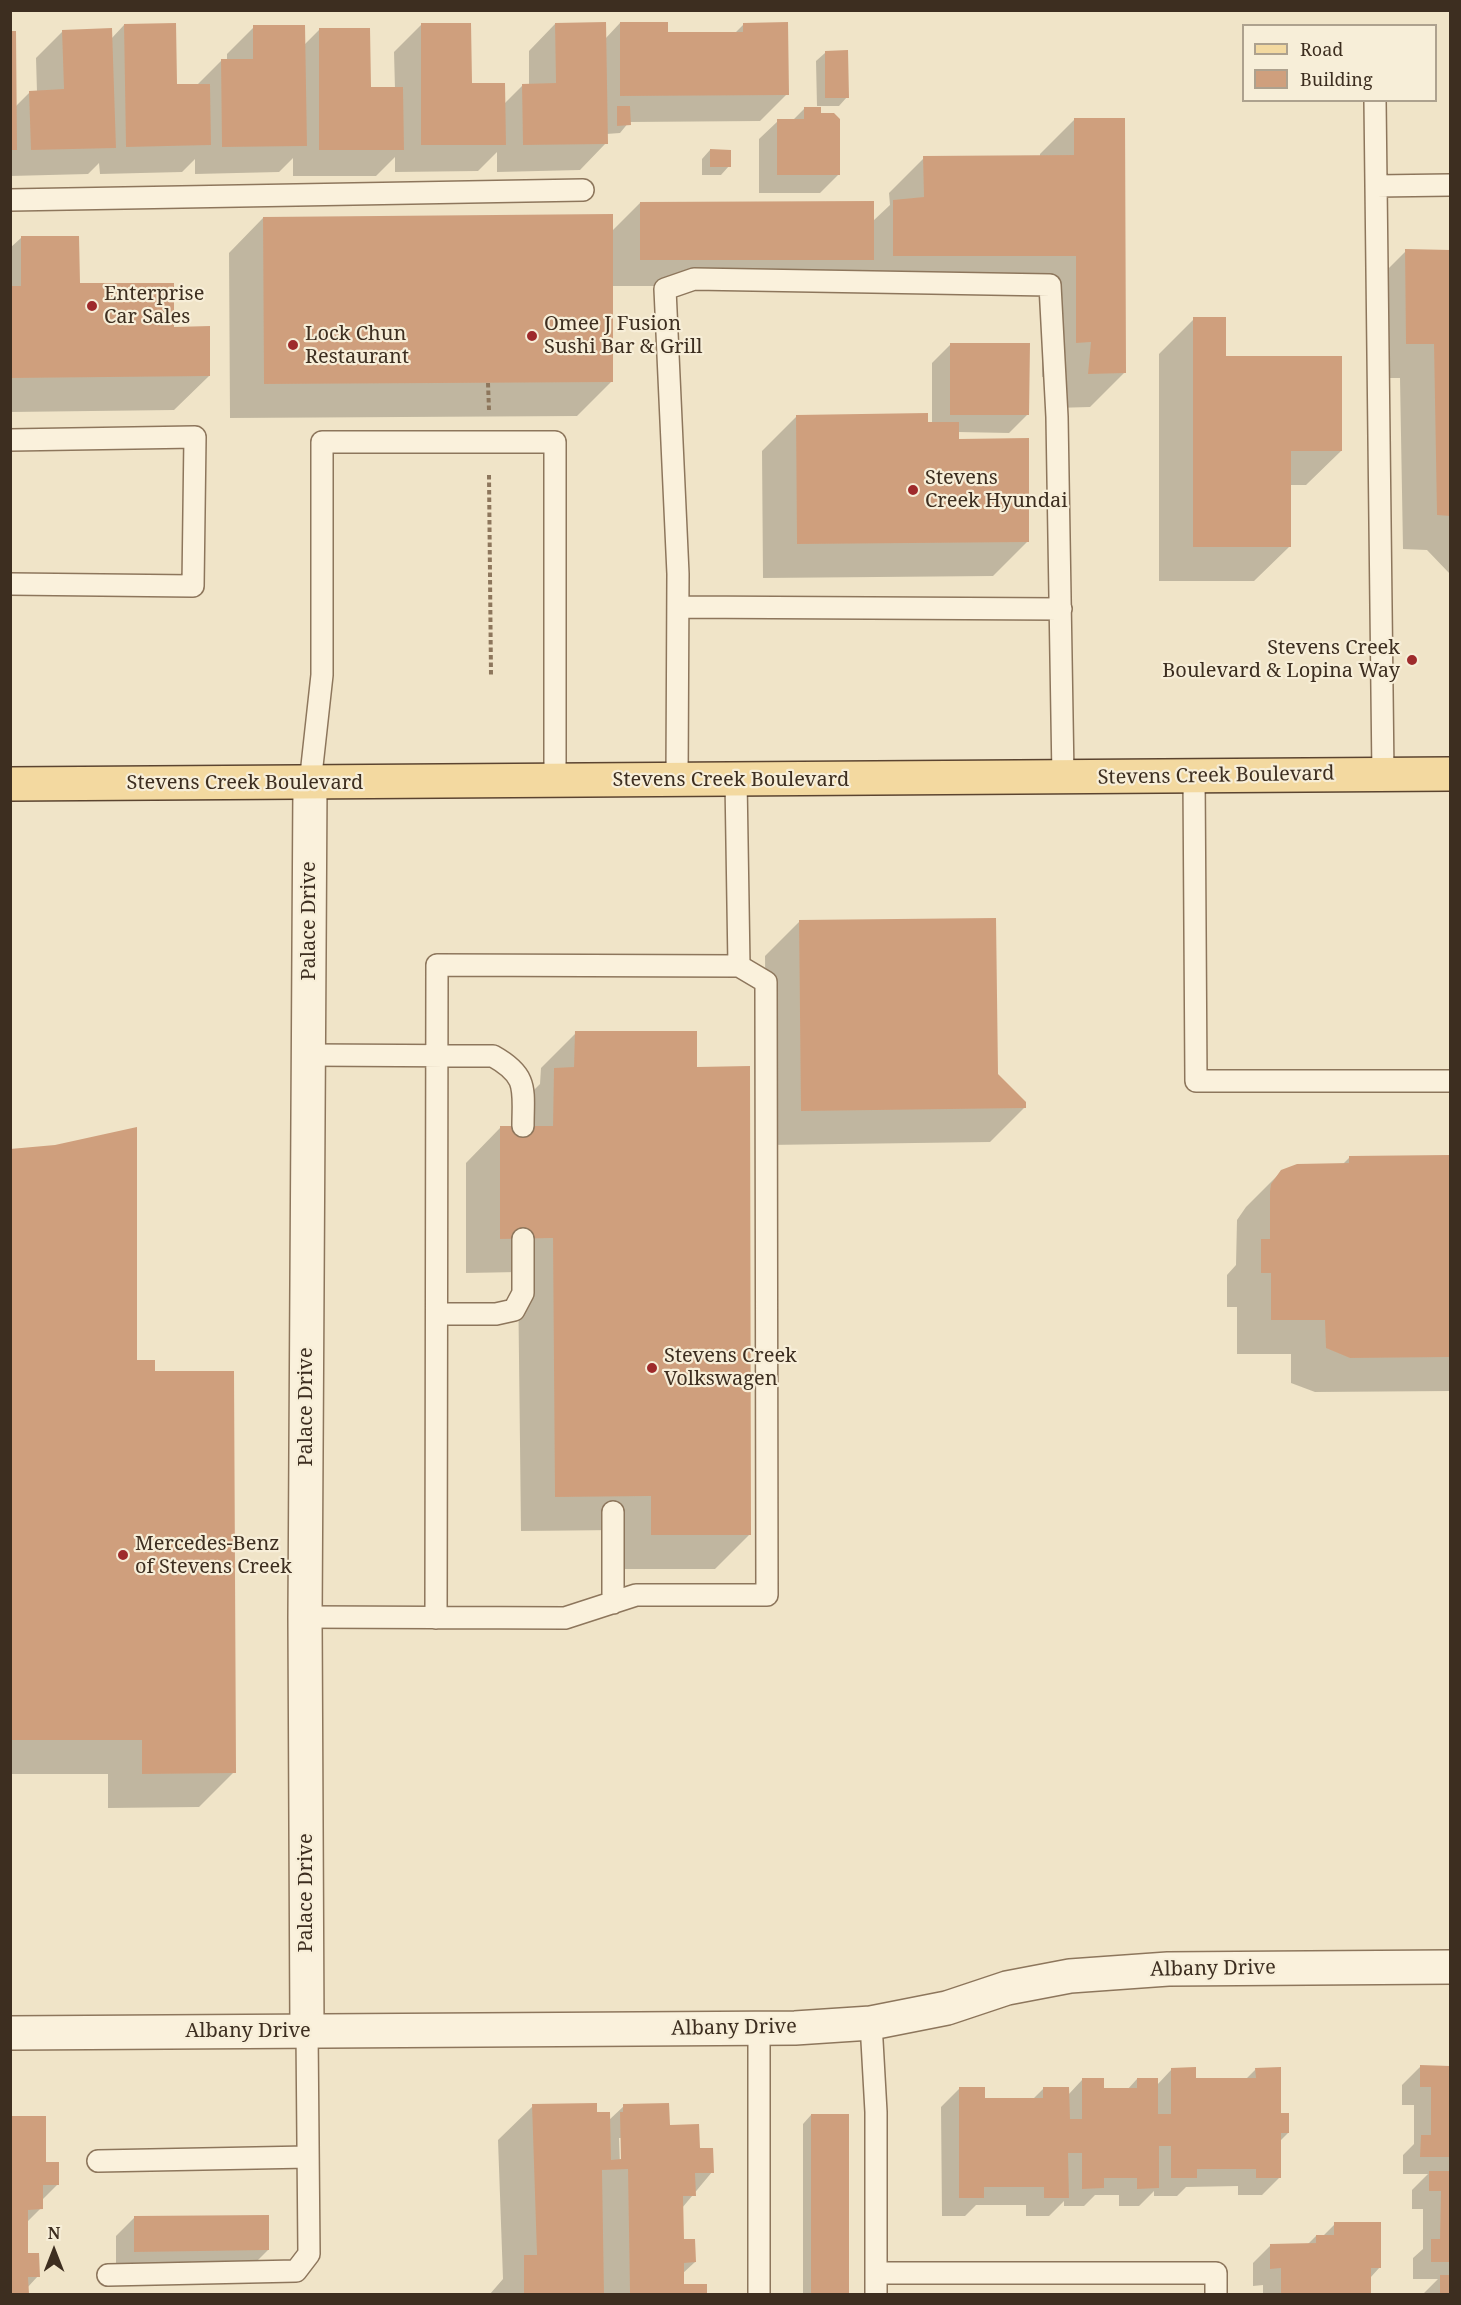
<!DOCTYPE html>
<style>
body{margin:0}
#map{position:relative;width:1461px;height:2305px;overflow:hidden;background:#f0e4c8;font-family:"Noto Serif",serif}
canvas{display:block}
.frame{position:absolute;inset:0;border:12px solid #3d2e20;pointer-events:none}
.legend{position:absolute;left:1242px;top:24px;width:195px;height:78px;box-sizing:border-box;background:#f7eed8;border:2px solid #ada18e;margin:0;padding:8px 10px;list-style:none;font-size:18px;color:#3d2e20}
.legend li{display:flex;align-items:center;gap:12px;height:30px}
.legend b{width:30px;border:2px solid #ada18e}
.north{position:absolute;left:24px;top:2221px;width:60px;height:60px;-webkit-text-stroke:4px #f7eed8;paint-order:stroke;rotate:0deg;font-size:16px;font-weight:700;line-height:24px;text-align:center;color:#3d2e20}
.north::after{content:'';display:block;margin:auto;width:21px;height:27px;background:#3d2e20;clip-path:polygon(50% 0,100% 100%,50% 72%,0 100%)}
</style>
<div id="map">
<canvas width="1461" height="2305"></canvas>
<div class="frame"></div>
<ul class="legend">
<li><b style="height:8px;background:#f3d9a0"></b>Road</li>
<li><b style="height:16px;background:#cf9f7d"></b>Building</li>
</ul>
<div class="north">N</div>
</div>
<script>
const ctx = document.querySelector('canvas').getContext('2d');
ctx.lineJoin = 'round';
function fill(path, color) {
  ctx.fillStyle = color;
  ctx.fill(path, 'evenodd');
}
function trace(path, color, width, dash) {
  ctx.strokeStyle = color;
  ctx.lineWidth = width;
  ctx.lineCap = dash ? 'butt' : 'round';
  ctx.setLineDash(dash || []);
  ctx.stroke(path);
}
function drawText(font, color, halo, rows, align = 'center') {
  ctx.font = font + ' "Noto Serif",serif';
  ctx.lineWidth = 4.5;
  ctx.setLineDash([]);
  ctx.textBaseline = 'middle';
  ctx.strokeStyle = halo;
  ctx.fillStyle = color;
  for (const [text, x, y, turn = 0] of rows) {
    ctx.save();
    ctx.translate(x, y);
    ctx.rotate((+turn || 0) * Math.PI / 180);
    ctx.textAlign = isNaN(turn) ? turn : align;
    if (halo) ctx.strokeText(text, 0, 0);
    ctx.fillText(text, 0, 0);
    ctx.restore();
  }
}
const shadow = new Path2D(`
 M620,23l47,10h68l9,-9 43,70 -27,27 -131,1 -9,11 -14,1v9l-26,27 -83,2v-20l-19,19 -83,1v-15l-19,19h-83v-18l-14,14 -84,2v-15l-13,13 -82,2 -1,-11 -11,11 -78,2v-144l5,75 15,-15h7l-1,-34 27,-27 48,8 13,-14 52,61 21,-1 24,-24h6v-7l27,-27 50,18 15,-15 50,59h26l-1,-37 27,-27 49,59 34,20 19,-19h6v-34l26,-27 50,15z
 M825,53l22,44 -8,9h-22l-1,-45z
 M804,109l34,66 -18,18h-61v-54l19,-18h14z
 M1075,119l50,253 -35,35 -36,1 3,-32 -15,1v-87l-196,-4h-234v95l-35,35 -347,2 -1,-165 34,-35 348,14 29,-29 233,18 17,-16 -1,-12 35,-35 116,-1v-3z
 M710,150l19,16 -8,9h-19v-16z
 M21,238l57,47 95,44 36,47 -35,34 -164,2v-164z
 M1406,251h44v323l-23,-24 -24,-1 -3,-171h-28l-1,-92z
 M1194,319l31,38 116,94 -35,34h-17v62l-35,34h-95v-227z
 M950,345l77,70 -18,18 -51,-1v8l70,101 -35,35 -230,2 -1,-127 35,-35 135,8v-61z
 M800,921l197,153 27,34 -34,34 -223,3 -2,-189z
 M576,1033l120,35 53,467 -34,34h-98v-39l-96,1 -3,-259 -52,1v-110l34,-35h19l1,-24 20,-20 1,-16z
 M10,1151l126,210 18,11 80,400 -35,35 -91,1v-34h-98z
 M1350,1157h100v234l-135,1 -24,-9v-29h-54v-47h-10v-32l9,-10 1,-45 9,-13 36,-36 60,-6z
 M1420,2067h30v227h-27l15,-15h-25v-21l10,-9v-40h-11v-19l16,-16h-25v-19l11,-11v-39h-12v-20z
 M1172,2069l23,11 51,-1 10,-10 32,64 -8,8v36l-18,18h-24v-9l-52,1 -9,9h-23v-5l-15,15h-20v-11h-24l-11,11h-20v-5l-15,15h-23v-11h-50l-11,11h-23l-1,-109 18,-18 24,10h50l11,-11 24,7 14,-15 20,10h25l10,-11 20,6z
 M533,2106l63,8 13,6 15,-14 45,20 30,23 13,23 -30,36v33l13,21 -13,12v12l23,-1v9h-215l13,-15 -5,-139zM619,2138h3l1,28h-3z
 M811,2115h36v179h-44v-170z
 M10,2117l47,68 -16,16v7l-15,15 1,31 11,22 -11,12v6h-17z
 M134,2218l134,32 -18,18 -134,1v-33z
 M1335,2224l45,43 -10,11v16h-107v-9l-10,1v-23l18,-18 37,-1 8,-8h7z`);
const building = new Path2D(`
 M606,22l2,122 -85,1 -1,-61 34,-1 -1,-60z
 M620,22h48v10h75v-9l45,-1 1,73 -169,1z
 M176,23l1,61h33l1,61 -85,2 -2,-123z
 M421,23h50l1,60h33l1,62h-85z
 M253,25h52l2,121 -85,1 -1,-88h32z
 M112,28l4,120 -85,2 -2,-59 35,-2 -2,-59z
 M319,28h51l1,59h32l1,63h-85z
 M10,31h6l1,119h-7z
 M848,50l1,48h-24v-47z
 M617,106h13l1,19 -14,1z
 M804,107h17v6h13l6,6v56h-63v-56h27z
 M1074,118h51l1,255 -38,1 3,-32 -15,1v-87h-183v-56l31,-3 -1,-41 151,-1z
 M710,149l21,1v17h-21z
 M874,201v59h-234v-58z
 M613,214v168l-349,2 -1,-167z
 M21,236h58l1,47h94v44l36,-1v50l-200,2v-92h11z
 M1405,249l45,1v266l-13,-1 -3,-171h-28z
 M1193,317h33v39h116v95h-51v96h-98z
 M950,343h80l-1,72h-79z
 M928,413v9h31v17l70,-1v104l-232,2 -1,-129z
 M996,918l2,156 28,28v6l-225,3 -2,-191z
 M575,1031h122v36l53,-1 1,469h-100v-39l-96,1 -2,-259 -53,1v-113h53l1,-58 20,-1z
 M137,1127v233h18v11h79l2,402 -94,1v-34h-132v-591l45,-4z
 M1450,1155v202l-100,1 -24,-10 -1,-28h-54v-47h-10v-34h9v-48l1,-7 10,-14 16,-6 52,-1v-7z
 M1420,2065l30,1v91h-30l1,-22h10v-48h-11z
 M1196,2067v11h60l-1,-10 26,-1v46h8v20h-8v45h-25v-9h-59v9h-26v-32h-12v42l-22,1v-11h-33v10l-22,1v-36h-14l1,45h-25v-11h-60v11h-25v-111h26v11h58v-11h26l1,32h12v-41h22v10h33v-10h21v36h13v-46z
 M597,2103v9h13l1,48 10,-1 -1,-47h3v-8l46,-1 1,22 29,-1 1,24h13l1,25h-19l1,23h-13l1,43h11l1,23 -12,1v21h23v10h-77l-2,-125 -26,1 2,124h-80v-39h13l-5,-151z
 M811,2114h38v180h-38z
 M10,2116h36v46h13v23h-16v24l-15,1v43h11l1,24h-12l1,17h-19z
 M1429,2171h21v91h-19v-23h9l1,-48h-12z
 M269,2215v35l-135,2v-36z
 M1334,2222h47v46h-10v26h-90v-26l-11,1v-25l46,-1v-8h18z
 M1440,2275h10v19h-10z`);
const path = new Path2D(`
 M488,383l1,27
 M489,475l2,200`);
const service = new Path2D(`
 M1375,100l8,675
 M1376,186l74,-1
 M10,200l573,-10
 M10,440l185,-3 -2,149 -183,-2
 M678,607l383,2
 M1194,776l2,305h254
 M677,780l1,-206 -13,-285 29,-10 356,6 7,132 6,360
 M310,784l12,-109v-233h233v339
 M308,1055l185,1c36,20 30,34 30,70
 M437,1314h59l18,-4 9,-17v-54
 M613,1603v-91
 M305,1617l260,1 71,-23h131l-1,-613 -27,-16
 M436,1618l1,-653 302,1 -3,-186
 M871,2023l5,89v182
 M98,2161l210,-4
 M876,2273h340v21
 M108,2275l188,-4 13,-17 -2,-223
 M759,2294v-266`);
const minor = new Path2D(`
 M307,2031l-2,-414 5,-833`);
const tertiary = new Path2D(`
 M10,2033l785,-5 76,-5 76,-15 60,-20 63,-12 98,-7 282,-2`);
const primary = new Path2D(`
 M10,784l1440,-10`);
const markers = [
 [92,306,6,"#9e2a2b"],
 [532,336,6,"#9e2a2b"],
 [293,345,6,"#9e2a2b"],
 [913,490,6,"#9e2a2b"],
 [1412,660,6,"#9e2a2b"],
 [652,1368,6,"#9e2a2b"],
 [123,1555,6,"#9e2a2b"]
];
const poiNames = [
 ["Enterprise",104,294],
 ["Car Sales",104,317],
 ["Omee J Fusion",544,324],
 ["Sushi Bar & Grill",544,347],
 ["Lock Chun",305,334],
 ["Restaurant",305,357],
 ["Stevens",925,478],
 ["Creek Hyundai",925,501],
 ["Stevens Creek",1400,648,"right"],
 ["Boulevard & Lopina Way",1400,671,"right"],
 ["Stevens Creek",664,1356],
 ["Volkswagen",664,1379],
 ["Mercedes-Benz",135,1544],
 ["of Stevens Creek",135,1567]
];
const streetNames = [
 ["Stevens Creek Boulevard",1216,776,-1],
 ["Stevens Creek Boulevard",731,780],
 ["Stevens Creek Boulevard",245,783],
 ["Palace Drive",309,921,-90],
 ["Palace Drive",306,1407,-90],
 ["Palace Drive",306,1893,-90],
 ["Albany Drive",1213,1969,-1],
 ["Albany Drive",734,2028,-1],
 ["Albany Drive",248,2031]
];
fill(shadow, '#0003');
fill(building, '#cf9f7d');
trace(service, '#8d765c', 24);
trace(minor, '#8d765c', 36);
trace(tertiary, '#8d765c', 36);
trace(primary, '#5b4430', 36);
trace(path, '#8d765c', 4, [4.5, 3]);
trace(service, '#faf1dc', 21);
trace(minor, '#faf1dc', 33);
trace(tertiary, '#faf1dc', 33);
trace(primary, '#f3d9a0', 33);
for (const [x, y, r, color] of markers) {
  const dot = new Path2D();
  dot.arc(x, y, r, 0, 2 * Math.PI);
  ctx.fillStyle = color;
  ctx.fill(dot);
  trace(dot, '#f7eed8', 2);
}
drawText('20px', '#3d2e20', '#f7eed8', poiNames, 'left');
drawText('20px', '#3d2e20', '#f7eed8', streetNames);
</script>
